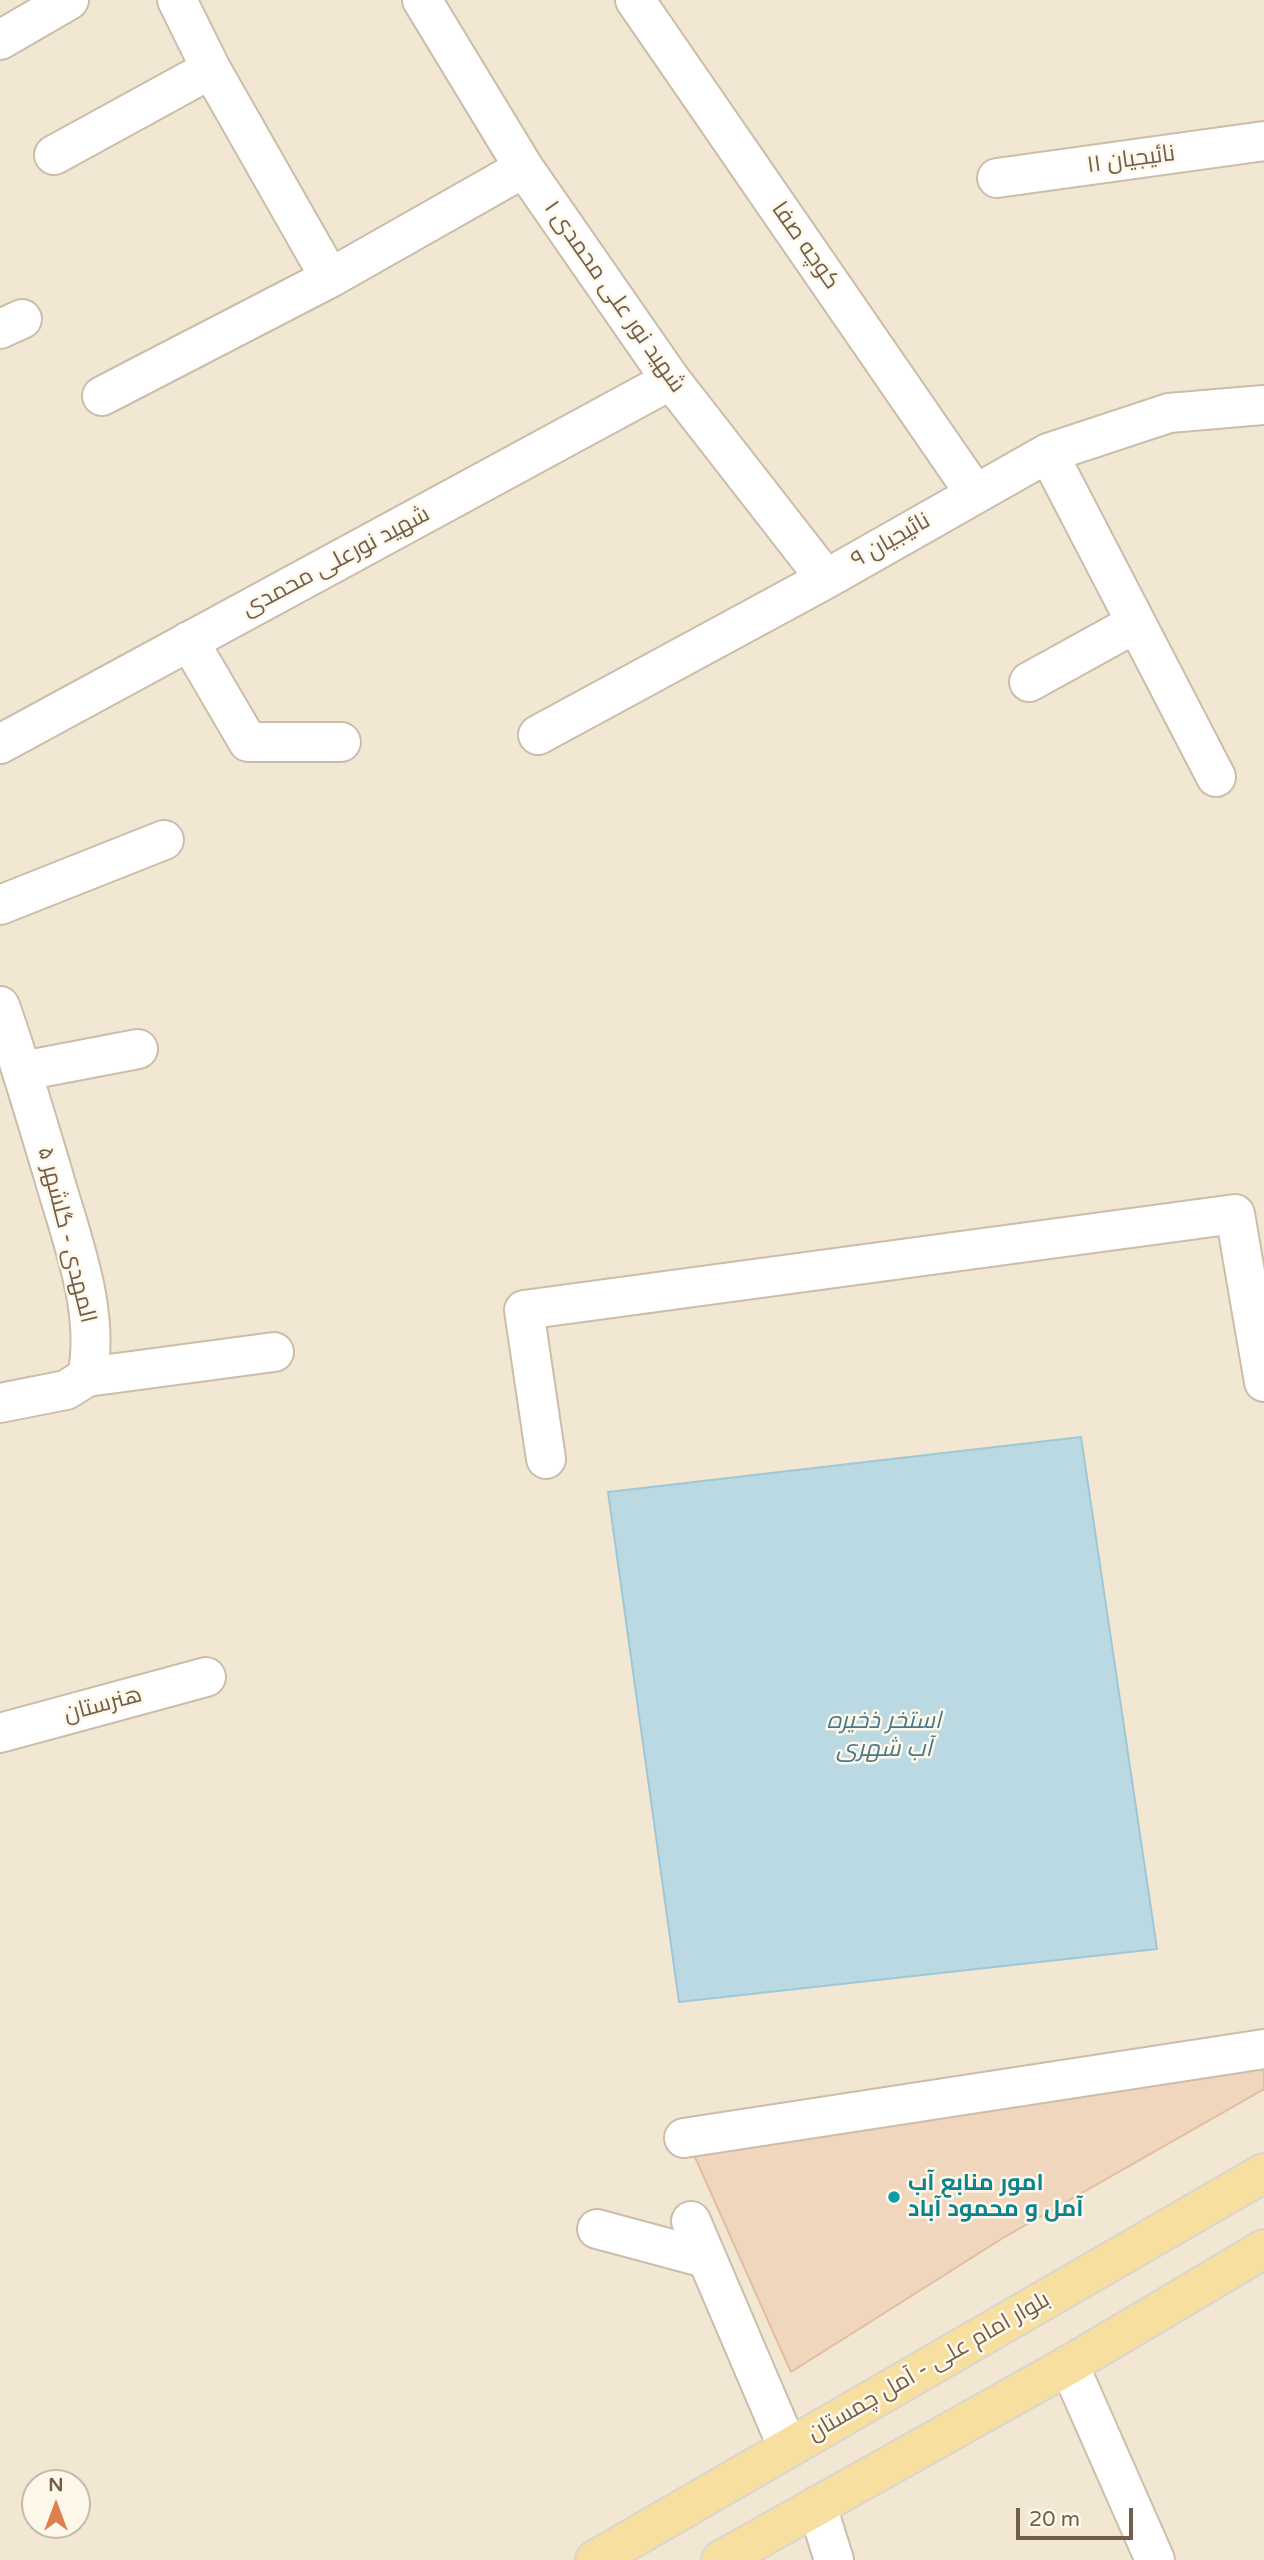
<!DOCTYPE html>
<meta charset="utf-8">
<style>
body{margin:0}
#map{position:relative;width:1264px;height:2560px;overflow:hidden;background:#fbf4e4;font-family:"Varela Round",sans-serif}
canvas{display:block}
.north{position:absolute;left:21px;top:2469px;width:70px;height:70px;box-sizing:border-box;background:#fef8ea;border:2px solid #c6baaa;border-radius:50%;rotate:0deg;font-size:19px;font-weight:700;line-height:28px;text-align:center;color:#725d4b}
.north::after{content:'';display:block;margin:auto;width:24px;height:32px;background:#df7e4f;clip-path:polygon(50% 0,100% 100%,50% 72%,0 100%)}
.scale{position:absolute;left:1016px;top:2508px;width:117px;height:32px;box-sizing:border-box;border:4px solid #725d4b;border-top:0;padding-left:9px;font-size:21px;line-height:24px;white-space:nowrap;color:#725d4b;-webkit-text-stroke:5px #fef8ea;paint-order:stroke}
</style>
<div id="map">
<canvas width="1264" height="2560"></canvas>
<div class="north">N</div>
<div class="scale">20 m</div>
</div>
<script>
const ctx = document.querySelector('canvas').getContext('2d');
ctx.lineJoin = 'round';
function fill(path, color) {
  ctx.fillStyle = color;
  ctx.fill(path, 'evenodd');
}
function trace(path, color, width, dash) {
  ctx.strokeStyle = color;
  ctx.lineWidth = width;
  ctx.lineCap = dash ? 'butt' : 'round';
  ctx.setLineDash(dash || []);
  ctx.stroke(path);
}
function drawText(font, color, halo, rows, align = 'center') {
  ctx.font = font + ' "Varela Round",Cairo,sans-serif';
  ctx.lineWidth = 5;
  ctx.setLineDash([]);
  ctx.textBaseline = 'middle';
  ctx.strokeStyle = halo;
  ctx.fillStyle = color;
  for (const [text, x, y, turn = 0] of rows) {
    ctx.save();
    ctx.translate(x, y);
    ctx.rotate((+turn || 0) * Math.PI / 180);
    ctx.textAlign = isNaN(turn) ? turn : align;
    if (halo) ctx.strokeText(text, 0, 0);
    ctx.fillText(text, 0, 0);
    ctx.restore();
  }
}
const residential = new Path2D(`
 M0,0h1264v2560h-1264zM35,2483h42v42h-42z`);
const water = new Path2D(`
 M1081,1437l76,512 -478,53 -71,-510z`);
const building = new Path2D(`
 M1264,2067v22l-261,149 -212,134 -97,-217z`);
const street = new Path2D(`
 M177,0l34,69 119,209
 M422,0l102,168 147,212 155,199
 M635,0l339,492
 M0,40l69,-40
 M54,155l157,-86
 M997,178l267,-37
 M0,329l22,-10
 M102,396l228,-118 194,-110
 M1048,453l168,324
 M189,641l59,101h93
 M1029,682l107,-59
 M538,735l288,-156 222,-126 121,-40 95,-8
 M0,744l671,-364
 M0,905l164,-65
 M0,1006c20,56 36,112 53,168 18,64 48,137 34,203l-21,13 -66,13
 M23,1071l115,-22
 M87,1377l187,-25
 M546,1459l-22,-149 711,-96 29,168
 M0,1733l206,-56
 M684,2138l580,-89
 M691,2221l97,227
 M597,2229l108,29
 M817,2506l17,54`);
const secondary = new Path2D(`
 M1069,2365l86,195`);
const primary = new Path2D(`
 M595,2560l669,-387
 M721,2560l348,-195 195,-116`);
const markers = [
 [894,2197,7,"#0f9aa8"]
];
const streetNames = [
 ["نائیجیان ۱۱",1131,160,-8],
 ["کوچه صفا",805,246,55],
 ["شهید نور علی محمدی ۱",614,297,55],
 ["نائیجیان ۹",891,541,-30],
 ["شهید نورعلی محمدی",336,562,-28],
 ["المهدی - گلشهر ۵",66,1235,76],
 ["هنرستان",103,1705,-15],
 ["بلوار امام علی - آمل چمستان",929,2367,-30]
];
const cultureNames = [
 ["امور منابع آب",908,2184],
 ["آمل و محمود آباد",908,2210]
];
const waterNames = [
 ["استخر ذخیره",884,1722],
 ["آب شهری",884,1750]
];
fill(residential, '#f2e7d3');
fill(water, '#bad9e3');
trace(water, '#a1c7d5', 2);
fill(building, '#efd6bd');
trace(building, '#e1be9e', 2);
trace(street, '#ccbdab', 42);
trace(secondary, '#cfbea9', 42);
trace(primary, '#dad5d0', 42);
trace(street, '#fff', 38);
trace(secondary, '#fff', 38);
trace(primary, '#f7dfa0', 38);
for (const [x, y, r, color] of markers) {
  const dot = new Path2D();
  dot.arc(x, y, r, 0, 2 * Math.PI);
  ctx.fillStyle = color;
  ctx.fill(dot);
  trace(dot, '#fef8ea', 2.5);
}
drawText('23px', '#725d4b', '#fef8ea', streetNames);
drawText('bold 23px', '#0d838f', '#fef8ea', cultureNames, 'left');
drawText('italic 24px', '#49798b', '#fef8ea', waterNames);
</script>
